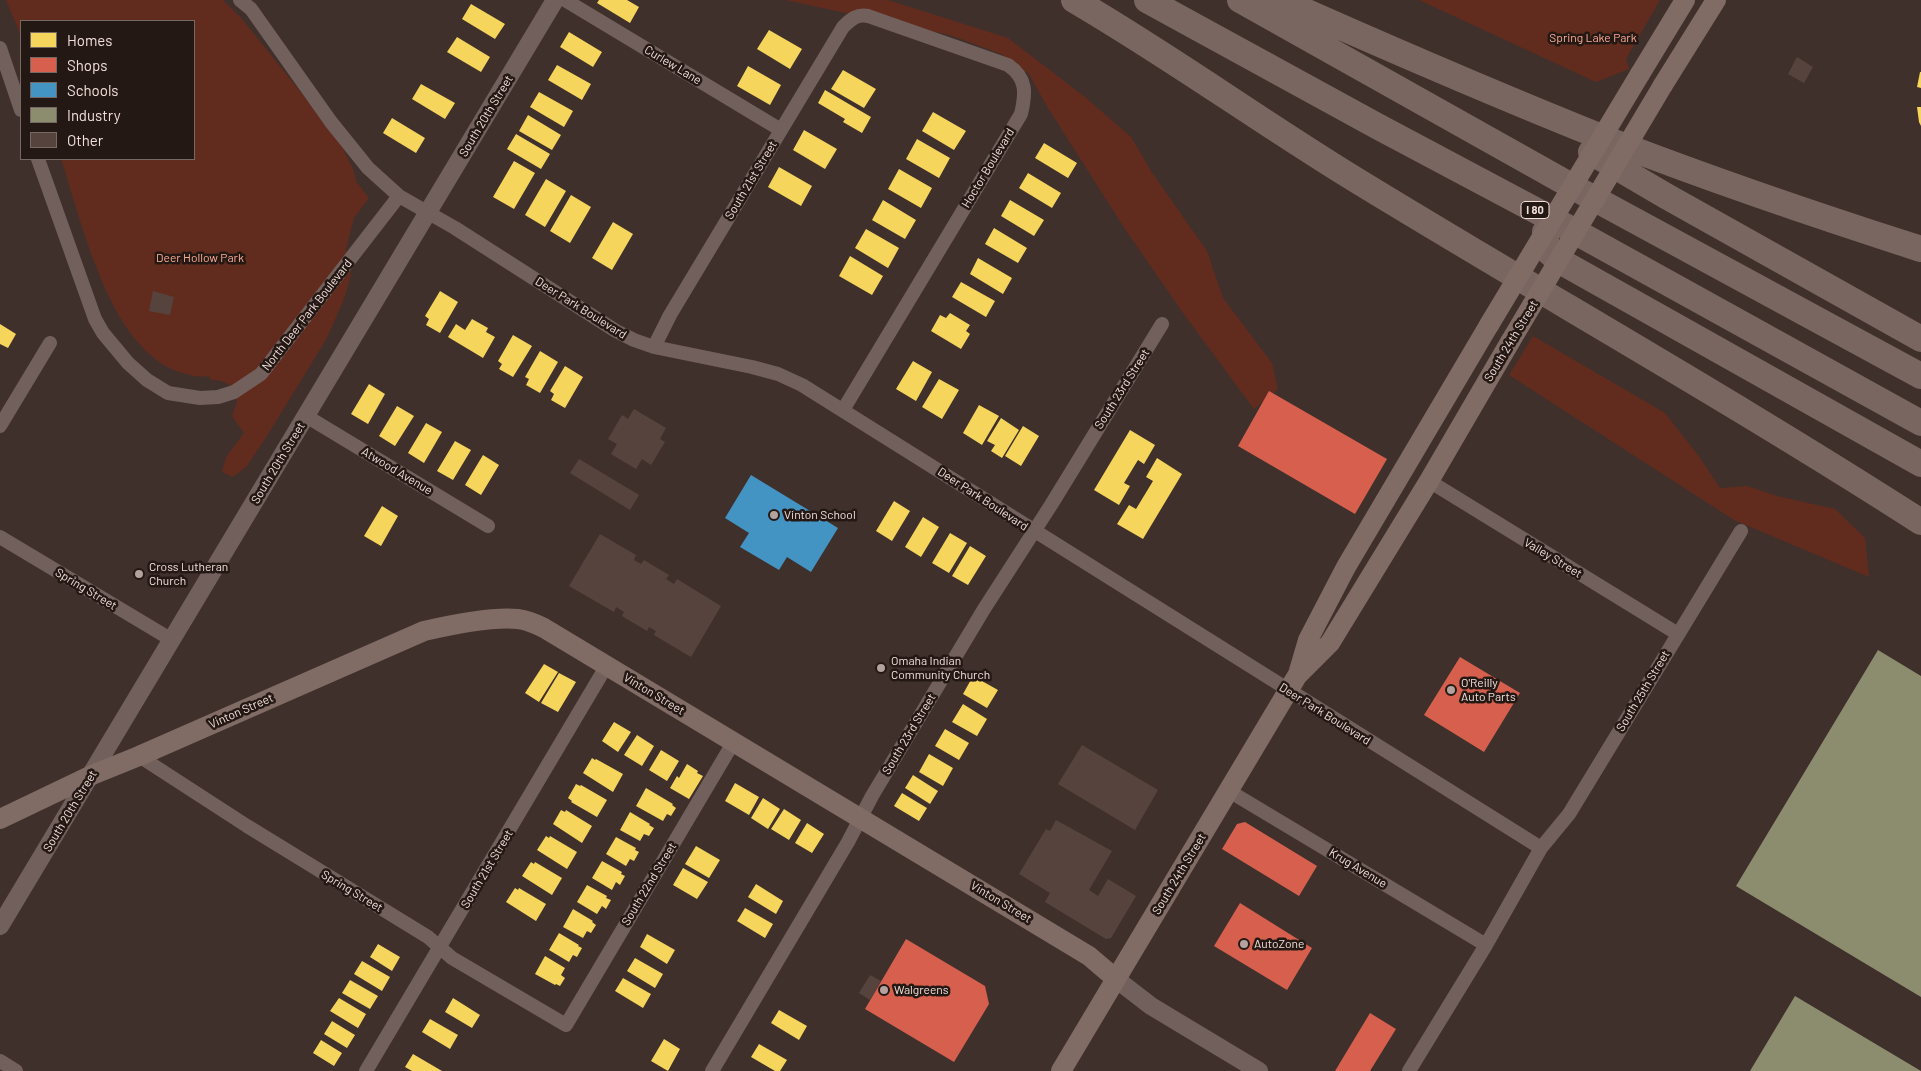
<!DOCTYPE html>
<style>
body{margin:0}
#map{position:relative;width:1921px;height:1071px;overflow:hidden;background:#3f302c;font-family:Barlow,sans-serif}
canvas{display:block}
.legend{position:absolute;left:20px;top:20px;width:175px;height:140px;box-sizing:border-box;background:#241814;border:1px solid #766863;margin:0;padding:6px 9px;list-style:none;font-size:15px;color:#f2dfda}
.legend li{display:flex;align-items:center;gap:10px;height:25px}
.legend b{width:25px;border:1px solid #766863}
</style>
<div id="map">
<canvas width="1921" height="1071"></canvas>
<ul class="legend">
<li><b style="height:14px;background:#f6d55c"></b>Homes</li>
<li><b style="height:14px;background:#d6604d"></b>Shops</li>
<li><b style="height:14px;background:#4393c3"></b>Schools</li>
<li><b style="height:14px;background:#8c8c6e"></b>Industry</li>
<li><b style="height:14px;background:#57433e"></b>Other</li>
</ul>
</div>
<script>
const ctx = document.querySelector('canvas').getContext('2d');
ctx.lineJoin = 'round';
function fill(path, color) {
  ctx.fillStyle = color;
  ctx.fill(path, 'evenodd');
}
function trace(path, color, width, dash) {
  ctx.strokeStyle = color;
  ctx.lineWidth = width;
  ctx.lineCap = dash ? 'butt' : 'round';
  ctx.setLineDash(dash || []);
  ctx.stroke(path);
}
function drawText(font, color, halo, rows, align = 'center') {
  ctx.font = font + ' Barlow,sans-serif';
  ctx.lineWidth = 5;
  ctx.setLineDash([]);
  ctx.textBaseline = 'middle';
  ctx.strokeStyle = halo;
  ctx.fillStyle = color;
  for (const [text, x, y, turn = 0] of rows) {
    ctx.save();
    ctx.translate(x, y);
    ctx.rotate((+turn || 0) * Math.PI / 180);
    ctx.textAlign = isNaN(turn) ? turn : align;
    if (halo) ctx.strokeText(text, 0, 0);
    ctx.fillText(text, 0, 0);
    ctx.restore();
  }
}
const green = new Path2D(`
 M6,0h217l19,19 61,76 39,52 12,24 2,10 13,17 -15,20 -8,31 5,26 -7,24 -17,39 -60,98 -21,31 -13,10 -11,-5 4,-15 18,-24 -12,-17 5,-14 -3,-14 -10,-6 -14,-3 -1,-3c-12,2 -19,-1 -30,-4 -70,-24 -97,-150 -118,-213h133v-138h-173v15z
 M785,0h103l120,38 77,59 46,40 22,37 54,77 16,47 49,65 6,26 -24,20 -71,-96 -60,-87 -75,-118 -19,-34 -28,-20 -51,-19z
 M1419,0h241l-34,59 3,10 -33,13z
 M1533,336l132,77 33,42 22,33 27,-2 30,10 58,13 30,29 4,39 -135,-57 -225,-145z`);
const homes = new Path2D(`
 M599,0h28l12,7 -9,16 -33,-20z
 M471,4l34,20 -10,15 -33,-20z
 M769,30l33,19 -12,20 -33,-20z
 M569,32l33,20 -9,15 -33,-20z
 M457,37l33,20 -9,15 -34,-20z
 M557,65l34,19 -9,16 -34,-20z
 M748,66l33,19 -11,20 -33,-19z
 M843,70l33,19 -12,19 -33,-19z
 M1920,72h1v16l-4,-1z
 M421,84l34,19 -10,16 -33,-20z
 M825,90l46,27 -9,16 -19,-11 2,-3 -27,-16z
 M539,92l34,19 -9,16 -34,-20z
 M1917,107h4v19l-2,-4z
 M933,112l33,19 -12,19 -32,-19z
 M528,115l33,20 -9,15 -33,-19z
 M392,118l33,20 -9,15 -33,-20z
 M804,130l33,19 -12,20 -32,-19z
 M516,134l34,20 -9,15 -34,-20z
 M917,139l33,19 -11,20 -33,-19z
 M1044,143l33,20 -9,15 -33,-20z
 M514,161l21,12 -21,36 -21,-12z
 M779,167l33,19 -11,20 -33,-19z
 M899,169l33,19 -11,20 -33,-19z
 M1028,173l33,20 -9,15 -33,-20z
 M546,179l20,12 -21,36 -20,-12z
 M571,195l20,12 -21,36 -20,-12z
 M883,200l33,20 -11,19 -33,-19z
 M1010,200l34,20 -10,16 -33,-20z
 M613,222l20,12 -21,36 -20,-12z
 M994,228l33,20 -9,15 -33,-19z
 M866,229l33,19 -11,20 -33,-20z
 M850,256l33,20 -11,19 -33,-19z
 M978,258l34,20 -9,16 -33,-20z
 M961,282l34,19 -9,16 -34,-20z
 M440,291l18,11 -18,31 -14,-8 3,-6 -4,-3z
 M950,313l20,12 -4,6 4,3 -9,15 -30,-18 9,-16 6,3z
 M472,319l16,9 -2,4 9,5 -12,21 -35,-21 8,-13 9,6z
 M0,324l16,10 -8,14 -8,-4z
 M513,335l19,11 -19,31 -14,-8 3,-5 -4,-3z
 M540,351l18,11 -18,31 -14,-8 3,-6 -4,-2z
 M913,361l19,11 -16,29 -20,-12z
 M565,366l18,11 -18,31 -14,-8 3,-6 -4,-3z
 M939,379l20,11 -17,29 -20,-12z
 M369,384l16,10 -17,30 -17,-10z
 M979,405l20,11 -17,29 -19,-12z
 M397,406l17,10 -19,30 -16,-10z
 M1001,418l18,12 -17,28 -11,-7 4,-6 -8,-4z
 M426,423l16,9 -18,31 -16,-10z
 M1023,426l16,10 -18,30 -16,-10z
 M1130,430l25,15 -11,19 -6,-4 -14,23 6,3 -11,19 -25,-15z
 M455,441l16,9 -18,30 -16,-9z
 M483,455l16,10 -18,30 -16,-10z
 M1157,458l25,16 -39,65 -26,-15 12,-19 7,4 17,-28 -7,-4z
 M894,501l16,10 -18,30 -16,-10z
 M382,506l16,10 -17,30 -17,-10z
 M923,517l16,10 -18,30 -16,-10z
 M950,533l17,10 -18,30 -17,-10z
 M970,546l16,10 -18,29 -16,-9z
 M544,664l14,8 -19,30 -14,-9z
 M559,673l17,9 -18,30 -17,-9z
 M973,676l25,14 -11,18 -24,-14z
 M963,704l24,15 -10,17 -25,-14z
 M614,722l17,10 -13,20 -16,-11z
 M945,729l24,14 -10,17 -24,-14z
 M637,735l17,11 -12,20 -18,-11z
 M661,750l18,11 -12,20 -18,-11z
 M929,754l24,14 -10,18 -24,-14z
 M592,758l3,2 1,-1 27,15 -10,18 -30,-19z
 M687,764l11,7 -1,2 6,3 -14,23 -19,-11 7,-12 2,2z
 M913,775l25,16 -8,13 -25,-16z
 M735,783l24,14 -10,18 -24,-14z
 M576,784l4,2 1,-1 26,15 -10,17 -26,-15 1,-1 -4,-3z
 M646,788l27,16 -1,1 4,3 -5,8 -4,-2 -4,7 -27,-15z
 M902,793l25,15 -8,13 -25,-15z
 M763,798l17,11 -12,20 -17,-11z
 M784,809l17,11 -12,20 -18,-11z
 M561,810l4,2 1,-2 26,16 -10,17 -29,-19z
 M630,812l20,12 -1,1 5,3 -5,8 -5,-2 -4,7 -20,-11z
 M807,823l17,11 -12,19 -17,-10z
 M546,836l3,2 1,-2 27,16 -10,17 -30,-19z
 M616,837l20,11 -1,2 4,2 -5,9 -4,-2 -4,7 -20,-12z
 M696,846l24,14 -11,18 -24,-14z
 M602,861l20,11 -1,2 4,2 -5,9 -4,-3 -4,8 -20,-12z
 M531,862l3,2 1,-2 27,16 -10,17 -30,-19z
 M683,868l25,14 -11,17 -24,-14z
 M756,884l27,17 -7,13 -28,-17z
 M587,885l20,11 -1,2 5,2 -5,9 -4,-3 -5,8 -20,-12z
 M515,888l3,2 1,-2 27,16 -10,17 -30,-19z
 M745,908l28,16 -8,14 -28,-17z
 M573,909l20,12 -1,1 4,3 -5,8 -4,-2 -4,7 -20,-11z
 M559,933l20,12 -1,1 4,2 -5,9 -4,-2 -4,7 -20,-12z
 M647,934l28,16 -8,14 -27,-17z
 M378,944l22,13 -8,14 -22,-14z
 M545,956l20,12 -4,7 4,3 -5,8 -4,-2 -1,1 -20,-11z
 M635,958l28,16 -8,14 -28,-17z
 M362,961l28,16 -8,14 -28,-17z
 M623,978l28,16 -8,14 -28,-17z
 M350,980l28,16 -8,13 -28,-16z
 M339,998l27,16 -8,14 -28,-17z
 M453,998l27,17 -8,13 -27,-16z
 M779,1010l28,16 -8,14 -28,-17z
 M430,1019l28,16 -8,14 -28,-17z
 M332,1021l23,14 -8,13 -23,-14z
 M664,1039l16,10 -12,22 -17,-10z
 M321,1040l21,13 -8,13 -21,-13z
 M759,1044l28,16 -7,11h-5l-24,-14z
 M413,1054l29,17h-30l-7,-4z`);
const shops = new Path2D(`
 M1269,391l118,68 -32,55 -117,-68z
 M1460,657l60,36 -36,59 -60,-37z
 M1245,822l72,44 -18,30 -77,-47 15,-25z
 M1240,903l72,45 -25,42 -73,-44z
 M906,939l79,47 4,18 -35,58 -89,-53z
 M1370,1013l26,16 -26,42h-35z`);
const schools = new Path2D(`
 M751,475l87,53 -27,44 -24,-15 -8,13 -39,-23 9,-14 -24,-15z`);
const industry = new Path2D(`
 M1878,650l43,26v321l-185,-111z
 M1795,996l126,75h-171z`);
const building = new Path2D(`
 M1797,57l16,10 -9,16 -16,-9z
 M153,291l21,6 -4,18 -21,-4z
 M634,409l32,19 -6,11 5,3 -14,23 -9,-6 -6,10 -25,-15 6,-10 -9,-5 14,-24 6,4z
 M579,459l60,36 -9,15 -60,-37z
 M600,534l36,21 -2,5 7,4 3,-4 25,15 -3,4 8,5 3,-5 44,27 -30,51 -37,-22 2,-4 -7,-4 -2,4 -25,-15 2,-4 -8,-5 -2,5 -45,-26z
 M1082,745l76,45 -23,40 -77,-46z
 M1056,820l56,31 -23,39 9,6 10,-17 28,17 -25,42 -5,1 -61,-37 5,-9 -31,-19 27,-45 4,2z
 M870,975l11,6 -11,19 -11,-7z`);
const minor = new Path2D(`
 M240,0l11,9 80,113 37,46 31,28 56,32 161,103 18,9 20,7 98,20 26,7 24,11 739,463
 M565,0l216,130
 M0,48l21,62
 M38,159l57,160 8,14 25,30 19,17 21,13 32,5 18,-1 16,-5 27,-18 138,-178
 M654,347l16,-32 173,-288c8,-8 14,-13 25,-11l140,49c19,13 18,28 13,49l-178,296
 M306,416l182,110
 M0,426l50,-83
 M1429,481l249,153
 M0,537l172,103
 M139,756l108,70 181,111 24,21 114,67 167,-282
 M1229,791l257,154
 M0,1061l16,10
 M366,1071l241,-406
 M712,1071l136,-229 24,-46 112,-187 67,-104 111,-181
 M1409,1071l77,-126 55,-97 28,-34 172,-283`);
const tertiary = new Path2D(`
 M0,926l555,-926
 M1116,979l35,27 108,65`);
const secondary = new Path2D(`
 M1640,74l45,-74
 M1663,85l53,-85
 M1298,674l10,-34 38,-73 143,-242
 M0,819l92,-44 47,-19 285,-125c26,-6 67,-15 94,-12 9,1 18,5 26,9l545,328 27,23
 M1061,1071l227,-380 9,-15 33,-33 99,-162 81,-139`);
const motorway = new Path2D(`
 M1074,0c96,56 187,122 282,180 188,115 380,223 565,342
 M1147,0l230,126 188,100 356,197
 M1240,0l344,193 337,183
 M1280,0c110,49 221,97 334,142 101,39 204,74 307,107
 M1591,152l75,44 255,143
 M1545,232l3,19 10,9 363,204`);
const secondaryBridge = new Path2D(`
 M1489,325l151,-251
 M1510,342l153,-257`);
const markers = [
 [774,515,5,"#b3a29d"],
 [139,574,5,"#b3a29d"],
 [881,668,5,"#b3a29d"],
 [1451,690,5,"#b3a29d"],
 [1244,944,5,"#b3a29d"],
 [884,990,5,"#b3a29d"]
];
const shields = [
 [1535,210,28]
];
const shieldNames = [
 ["I 80",1535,210]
];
const parkNames = [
 ["Spring Lake Park",1593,38],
 ["Deer Hollow Park",200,258]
];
const streetNames = [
 ["Curlew Lane",673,65,31],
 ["South 20th Street",486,116,-59],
 ["Hoctor Boulevard",988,168,-59],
 ["South 21st Street",751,180,-59],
 ["Deer Park Boulevard",581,308,32],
 ["North Deer Park Boulevard",307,315,-52],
 ["South 24th Street",1511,341,-59],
 ["South 23rd Street",1122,389,-58],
 ["South 20th Street",278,463,-59],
 ["Atwood Avenue",397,471,31],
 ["Deer Park Boulevard",983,499,33],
 ["Valley Street",1553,558,31],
 ["Spring Street",86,589,31],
 ["South 25th Street",1643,691,-59],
 ["Vinton Street",654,694,31],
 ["Vinton Street",241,711,-24],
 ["Deer Park Boulevard",1325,714,32],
 ["South 23rd Street",909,734,-59],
 ["South 20th Street",70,811,-59],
 ["Krug Avenue",1358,868,31],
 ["South 21st Street",487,869,-59],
 ["South 24th Street",1179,874,-59],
 ["South 22nd Street",649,884,-59],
 ["Spring Street",352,891,31],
 ["Vinton Street",1001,902,31]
];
const poiNames = [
 ["Vinton School",784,515],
 ["Cross Lutheran",149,567],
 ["Church",149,581],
 ["Omaha Indian",891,661],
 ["Community Church",891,675],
 ["O'Reilly",1461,683],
 ["Auto Parts",1461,697],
 ["AutoZone",1254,944],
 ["Walgreens",894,990]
];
fill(green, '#612c1e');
fill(homes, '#f6d55c');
fill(shops, '#d6604d');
fill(schools, '#4393c3');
fill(industry, '#8c8c6e');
fill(building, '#57433e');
trace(minor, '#72605c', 14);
trace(tertiary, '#72605c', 18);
trace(secondary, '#806b65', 20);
trace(motorway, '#7a6660', 26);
trace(secondaryBridge, '#806b65', 20);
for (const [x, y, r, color] of markers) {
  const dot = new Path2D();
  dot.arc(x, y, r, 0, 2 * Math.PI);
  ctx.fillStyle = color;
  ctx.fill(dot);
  trace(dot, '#241814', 2);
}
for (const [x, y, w] of shields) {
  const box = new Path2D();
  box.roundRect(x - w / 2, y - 8.5, w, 17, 4);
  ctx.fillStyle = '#241814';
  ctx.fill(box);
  trace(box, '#f2dfda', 1);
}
drawText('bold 11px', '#f2dfda', null, shieldNames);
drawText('12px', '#feac97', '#241814', parkNames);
drawText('12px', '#f2dfda', '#241814', streetNames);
drawText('12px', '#f2dfda', '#241814', poiNames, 'left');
</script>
